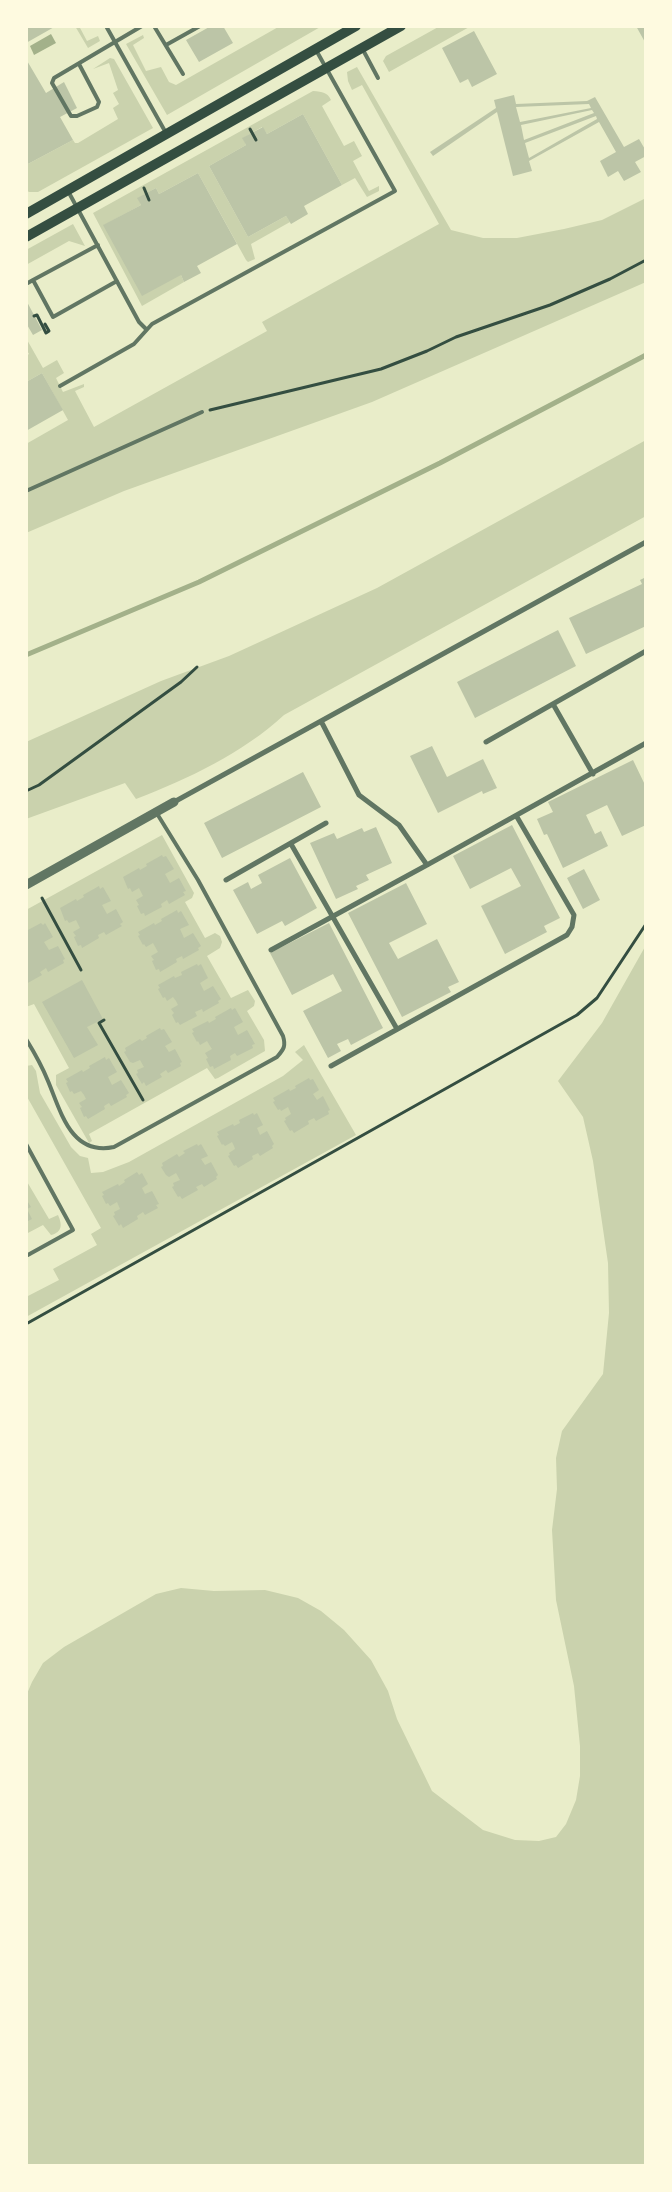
<!DOCTYPE html>
<style>
body{margin:0}
#map{position:relative;width:672px;height:2192px;overflow:hidden;background:#e9edc9;font-family:"Noto Sans",sans-serif}
canvas{display:block}
.frame{position:absolute;inset:0;border:28px solid #fefae0;pointer-events:none}
</style>
<div id="map">
<canvas width="672" height="2192"></canvas>
<div class="frame"></div>
</div>
<script>
const ctx = document.querySelector('canvas').getContext('2d');
ctx.lineJoin = 'round';
function fill(path, color) {
  ctx.fillStyle = color;
  ctx.fill(path, 'evenodd');
}
function trace(path, color, width, dash) {
  ctx.strokeStyle = color;
  ctx.lineWidth = width;
  ctx.lineCap = dash ? 'butt' : 'round';
  ctx.setLineDash(dash || []);
  ctx.stroke(path);
}
const green = new Path2D(`
 M75,26h4l8,15 11,-5 2,5 -12,7z
 M280,26h42l-155,89 -41,-71 17,-9 1,3 -11,7 13,26 15,-4 8,15 7,3z
 M440,26h31l-82,46 -6,-11 3,-5z
 M110,58l4,1 39,69 -115,64h-9l-3,-2v-25l47,-25 2,3h3l40,-24 -5,-11 6,-4 -6,-11 5,-3 -9,-27 -16,6z
 M357,67l94,163 32,8h34l47,-9 38,-9 44,-22v84l-274,120 -248,89 -98,42v-89l42,-24 -26,-47 -16,9v-26l3,-2 -3,-5v-11l17,30 14,-8 7,13 -8,5 7,14 21,-8v3l-9,4 19,36 173,-96 -5,-9 177,-98 -77,-139 -10,5 -4,-9 -1,-9z
 M313,91c10,1 14,1 18,9l-9,6 22,40 10,-5 8,15 -9,5 16,30 10,-5v5l-12,6 -12,-19 -13,7 -39,-71 -36,20 -5,-7 -19,11 3,7 -37,21 39,71 38,-21 4,6 -39,22 4,15 -7,3 -2,-2 -48,-87 -39,21 -3,-6 -18,10 3,7 -37,20 77,50 3,7 -42,24 -49,-93z
 M73,224l12,22 -16,-5 -43,24v-15z
 M646,440v76l-362,199c-41,38 -96,64 -148,84l-11,-16 -99,36v-77l135,-61 68,-25 148,-68z
 M162,835l32,58 -2,5 -7,4 20,36 10,-5 5,3 2,6 -2,6 -13,8 24,42 17,-8 7,11 -1,5 -7,5 17,29 1,11 -47,27 -3,1 -8,-11 -118,66 3,7 -3,2 -33,-58v-10l13,-7 -35,-64 -8,3v-97z
 M646,945v1221h-620v-470l6,-14 11,-19 21,-16 92,-53 25,-6 33,3 51,-1 33,8 23,13 23,19 27,30 17,31 9,28 35,72 51,39 32,10 24,1 17,-4 10,-13 10,-24 4,-24v-30l-6,-60 -18,-86 -1,-18 -3,-52 5,-41 -1,-31 6,-27 41,-57 6,-61 -1,-50 -15,-102 -10,-44 -25,-36 44,-58z
 M304,1045l52,90 -330,182v-20l33,-17 -6,-11 44,-24 -6,-11 10,-6 -75,-133v-29l6,-1 4,6 4,22 31,54 9,9 8,2 3,15 12,-1 26,-10 154,-86 20,-16 -8,-8z
 M26,1180l23,39 9,-4c4,9 5,17 -7,20l-8,-10 -17,9z`);
const water = new Path2D(`
 M51,34l5,9 -22,12 -4,-9z`);
const stream = new Path2D(`
 M26,655l173,-73 241,-119 206,-108`);
const building = new Path2D(`
 M26,26h30l-30,17z
 M211,26h12l10,17 -34,19 -13,-22z
 M636,26h10v18z
 M474,31l23,43 -25,13 -4,-8 -8,4 -18,-35z
 M26,59l20,34 18,-11 13,26 -17,9 13,23 -47,25z
 M514,95l2,9 71,-3 8,-4 29,50 15,-8 7,12v5l-11,6 6,10 -17,9 -6,-10 -10,6 -8,-16 16,-9 -17,-30 -70,39 3,10 -19,5 -16,-64 -64,44 -3,-4 66,-44 -2,-8zM589,104l2,4 -71,14 -4,-15zM592,110l2,3 -70,27 -3,-15zM596,116l1,3 -68,39 -4,-15z
 M303,114l39,71 -38,21 4,8 -17,10 -5,-8 -38,21 -39,-71 37,-21 -4,-7 21,-11 4,7z
 M198,173l39,71 -40,22 4,7 -17,9 -3,-7 -39,21 -39,-71 38,-20 -4,-7 19,-10 3,6z
 M26,300l16,30 -9,5 -7,-12z
 M42,373l21,37 -37,21v-49z
 M646,577v49l-60,28 -17,-36 73,-34 -2,-4z
 M558,630l18,36 -101,52 -18,-36z
 M432,746l15,31 36,-18 14,29 -14,6 -1,-3 -44,22 -28,-57z
 M633,760l13,27v38l-24,11 -15,-31 -21,10 9,19 6,-3 7,15 -45,22 -16,-34 -3,1 -7,-16 16,-7 -5,-10z
 M303,772l18,35 -99,51 -18,-35z
 M512,825l48,93 -16,8 3,6 -42,22 -24,-48 40,-20 -10,-18 -41,21 -17,-33z
 M376,827l16,36 -26,12 3,5 -13,6 2,3 -22,10 -26,-56 24,-10 3,6 25,-11 2,4z
 M162,855l1,2 3,-1 8,13 -9,5 5,9 9,-5 7,13 -3,1 2,3 -16,9 -2,-4 -6,4 1,3 -17,9 -1,-3 -3,1 -4,-8 2,-1 -3,-5 7,-4 -4,-8 -7,4 -2,-4 -2,1 -5,-12 16,-9 1,2 7,-4 -1,-2z
 M290,858l27,50 -32,18 -3,-5 -25,13 -24,-44 15,-8 3,7 11,-6 -4,-8z
 M584,869l16,31 -17,9 -16,-31z
 M406,883l21,41 -38,19 9,16 39,-20 22,43 -11,5 3,5 -49,25 -54,-104z
 M99,886l1,3 3,-2 8,14 -9,4 5,9 9,-5 7,13 -3,2 2,2 -16,9 -2,-3 -6,3 1,3 -17,10 -1,-3 -3,1 -4,-9 2,-1 -3,-4 7,-4 -4,-8 -7,3 -2,-3 -2,1 -5,-13 16,-9 1,2 7,-4 -1,-2z
 M177,910l1,3 3,-2 8,14 -9,4 4,9 9,-5 8,13 -3,2 1,2 -16,9 -1,-3 -6,3 1,3 -17,10 -1,-3 -3,1 -4,-9 2,-1 -3,-4 7,-4 -5,-9 -7,4 -2,-3 -1,1 -5,-9 2,-1 -2,-3 16,-9 1,2 7,-4 -1,-2z
 M41,923l2,2 2,-2 8,14 -9,5 5,8 9,-4 7,13 -2,1 1,3 -16,9 -2,-4 -6,4 2,3 -16,9v-53z
 M329,923l54,105 -32,17 -3,-6 -11,5 4,7 -13,7 -25,-47 39,-20 -9,-17 -41,21 -22,-42z
 M197,964l1,2 3,-2 7,14 -8,5 4,8 9,-5 8,13 -3,2 1,2 -16,9 -1,-3 -7,3 2,4 -17,9 -2,-3 -2,1 -4,-8 2,-2 -3,-4 7,-4 -2,-4 -3,-4 -6,4 -2,-4 -2,1 -5,-9 2,-1 -2,-3 16,-9 1,2 7,-3 -1,-3z
 M82,980l21,39 -16,8 11,18 -24,13 -32,-56z
 M231,1008l1,2 3,-2 8,14 -9,5 4,8 9,-5 8,14 -3,1 1,3 -16,8 -2,-3 -5,3 1,4 -17,9 -1,-3 -3,1 -4,-8 2,-1 -3,-5 7,-4 -2,-3 -3,-5 -7,4 -2,-4 -1,1 -5,-9 2,-1 -2,-3 16,-8 1,2 7,-4 -1,-2z
 M160,1028l1,2 3,-1 8,13 -7,4 4,6 6,-3 7,13 -2,1 1,3 -13,7 -2,-3 -6,4 2,3 -16,9 -2,-4 -2,2 -6,-10 2,-1 -1,-3 7,-3 -4,-7 -7,3 -3,-1 -6,-10 2,-1 -1,-3 15,-9 2,2 5,-3 -1,-2z
 M105,1057l1,3 3,-2 8,14 -9,5 4,8 9,-5 8,13 -3,2 1,2 -16,9 -2,-3 -5,3 1,3 -17,10 -2,-3 -2,1 -4,-9 2,-1 -3,-4 7,-4 -2,-4 -3,-4 -7,3 -2,-3 -2,1 -4,-9 2,-1 -2,-3 16,-9 1,2 7,-4 -1,-2z
 M309,1078l1,2 3,-1 6,11 -6,4 4,6 6,-4 7,14 -2,1 1,3 -13,7 -2,-3 -6,3 1,3 -15,9 -2,-3 -2,1 -6,-10 2,-1 -1,-2 6,-4 -3,-7 -7,4 -1,-2 -2,1 -5,-8 2,-1 -2,-3 16,-9 1,2 6,-3 -1,-2z
 M253,1113l1,2 3,-2 6,12 -6,3 3,7 7,-4 7,13 -2,2 1,2 -13,8 -2,-3 -6,3 1,3 -15,9 -2,-3 -2,1 -6,-10 2,-1 -1,-2 6,-4 -1,-3 -2,-4 -7,4 -2,-2 -1,1 -5,-9 2,-1 -2,-3 16,-8 1,2 6,-3 -1,-3z
 M197,1144l1,2 3,-2 7,12 -7,3 4,6 6,-3 7,13 -2,2 1,2 -13,8 -2,-3 -6,3 2,3 -16,9 -2,-3 -2,1 -6,-10 2,-1 -1,-3 7,-3 -4,-7 -7,4 -3,-2 -5,-8 2,-1 -1,-3 15,-9 2,3 6,-4 -2,-2z
 M137,1172l2,3 3,-2 6,11 -6,4 3,6 7,-3 7,13 -3,1 2,3 -13,7 -2,-3 -6,4 1,3 -15,9 -2,-4 -2,2 -6,-10 2,-1 -1,-3 6,-3 -3,-7 -7,4 -2,-3 -2,1 -4,-8 2,-1 -2,-3 16,-8 1,2 6,-4 -1,-2z
 M26,1199l5,8 -4,2 5,10 -6,3z`);
const path = new Path2D(`
 M250,129l6,11
 M144,188l5,12
 M34,316l3,-1 9,18 3,-2 -4,-7
 M210,410l171,-41 46,-18 29,-14 94,-32 60,-26 36,-19
 M26,791l13,-6 142,-103 16,-15
 M42,898l39,72
 M104,1020l-5,3 44,77
 M26,1324l551,-309 20,-17 49,-74`);
const service = new Path2D(`
 M106,26l60,107
 M154,26l29,48
 M166,45l34,-19
 M362,48l16,30
 M79,64l20,38 -2,5 -20,9h-6l-19,-33 2,-5 88,-52
 M68,191l71,131 7,7
 M98,245l-65,35 20,37 64,-36
 M26,284l7,-4
 M60,386l74,-42 18,-20 243,-133 -79,-141
 M26,491l176,-79
 M26,1039c8,13 16,27 22,42 13,31 23,75 66,66l163,-90c7,-8 9,-11 6,-21l-85,-156 -42,-68
 M26,1144l47,86 -47,26`);
const minor = new Path2D(`
 M553,704l40,70
 M486,742l160,-91
 M174,802l472,-260
 M291,844l106,185
 M427,865l219,-122
 M226,880l100,-57
 M271,950l156,-85 -28,-40 -40,-30 -38,-74
 M331,1066l236,-131 5,-8 2,-12 -57,-98`);
const tertiary = new Path2D(`
 M26,885l148,-83`);
const secondary = new Path2D(`
 M26,214l330,-188
 M26,237l375,-211`);
fill(green, '#cad2ad');
fill(water, '#a3b18a');
trace(stream, '#a3b18a', 5);
fill(building, '#bcc5a7');
trace(path, '#344e41', 3);
trace(service, '#617663', 4);
trace(minor, '#617663', 5);
trace(tertiary, '#617663', 9);
trace(secondary, '#344e41', 10);
</script>
